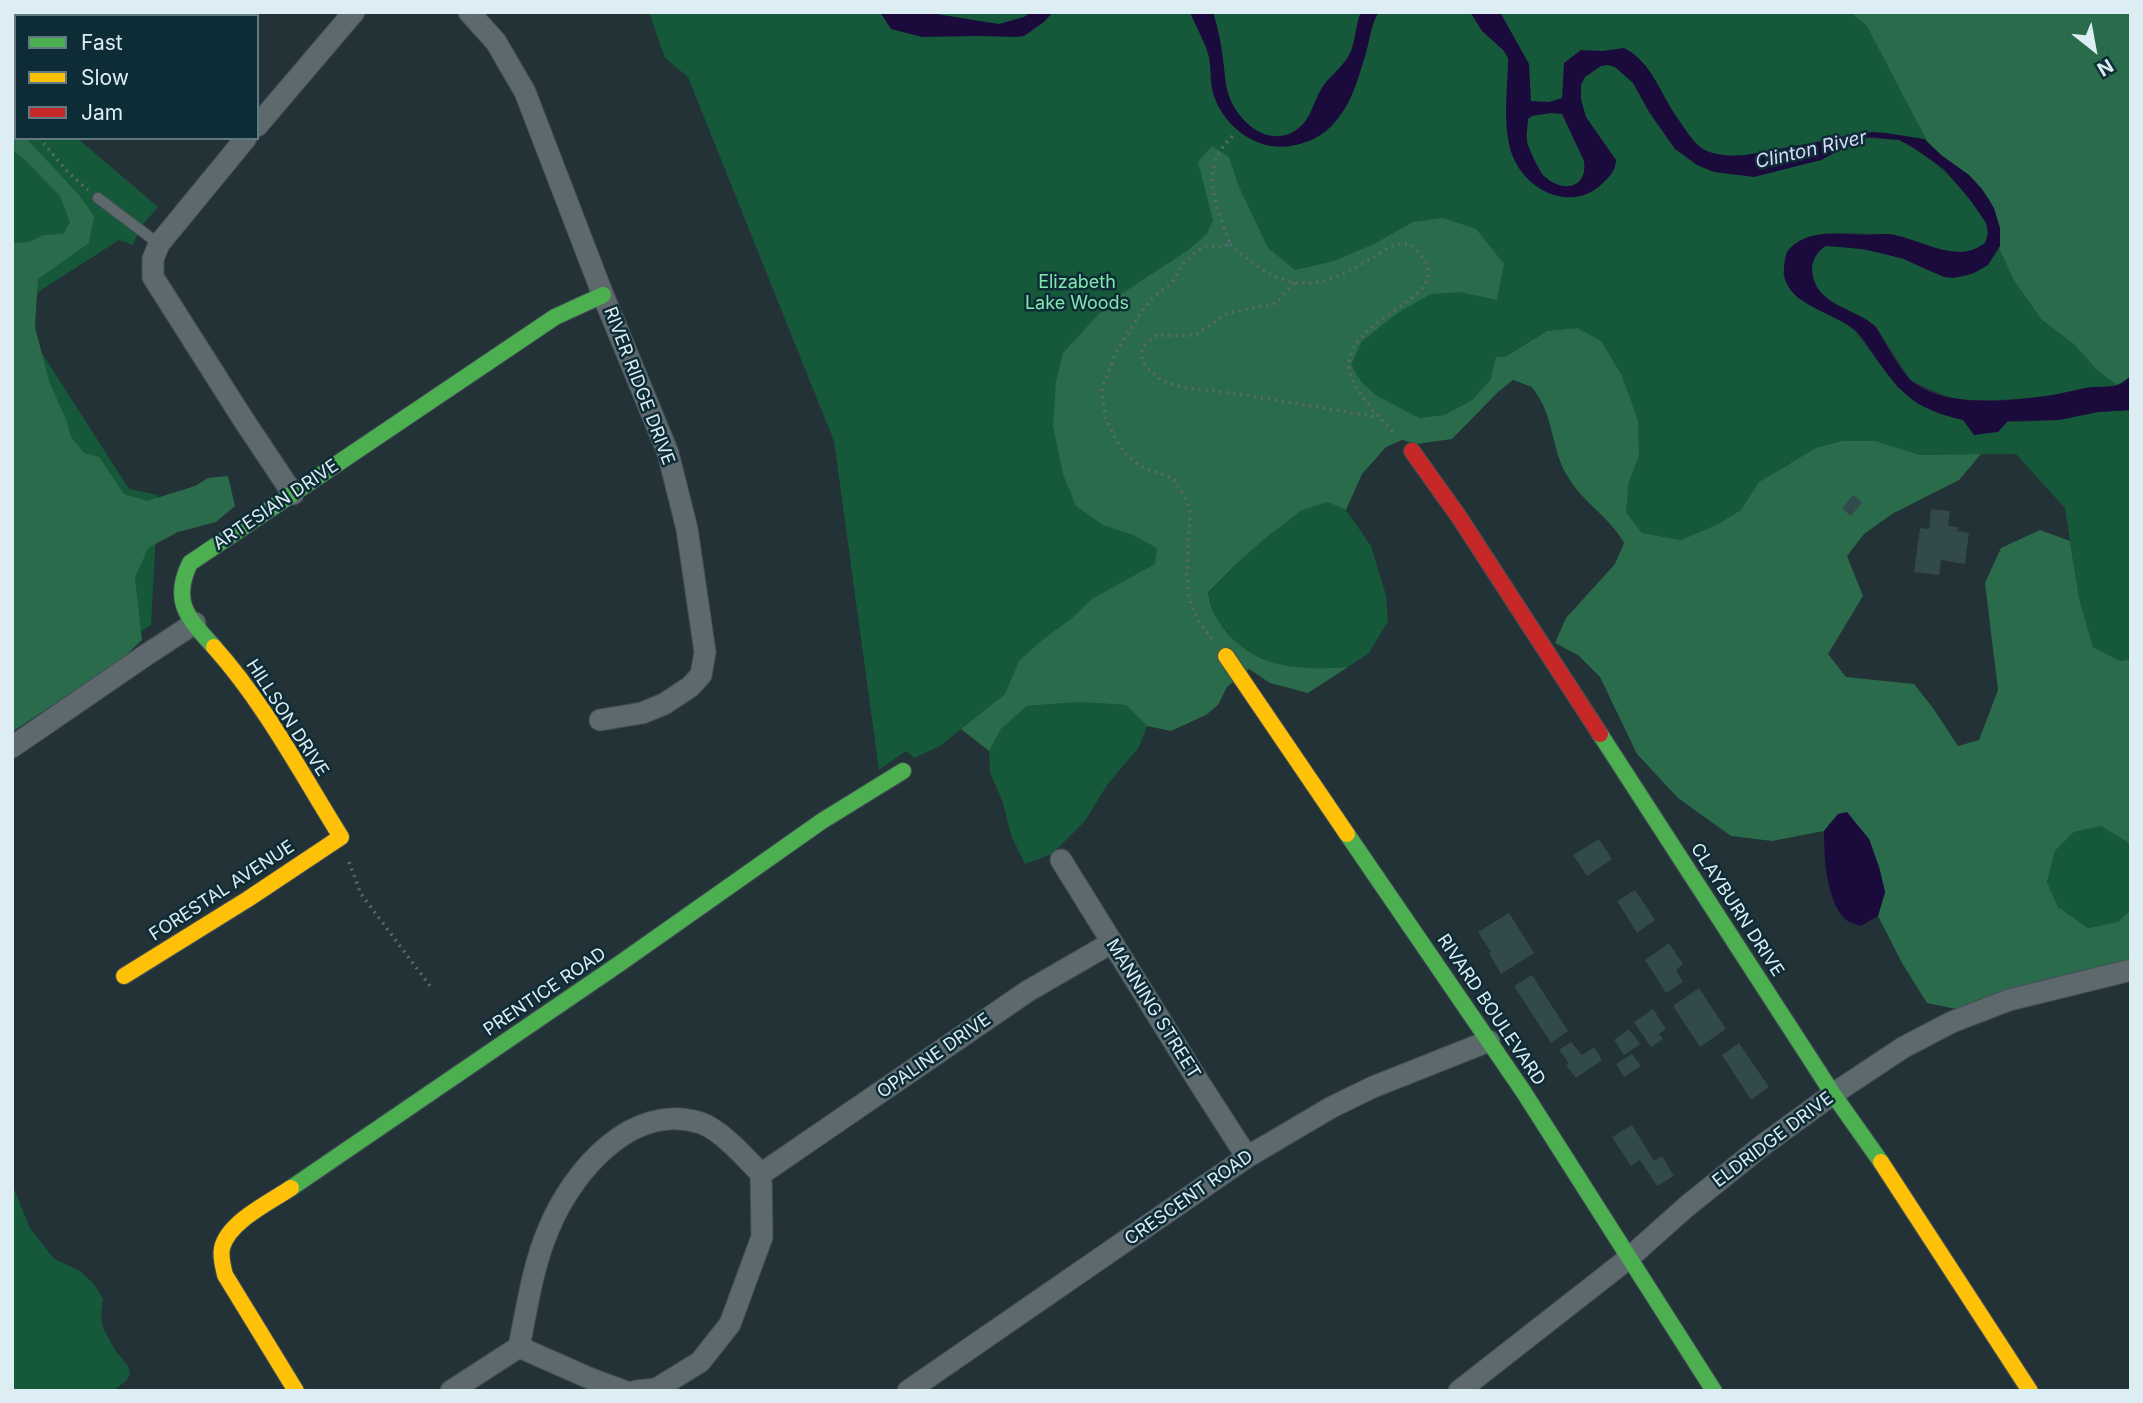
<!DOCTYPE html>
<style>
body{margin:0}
#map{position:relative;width:2143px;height:1403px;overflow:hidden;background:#223237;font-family:Inter,sans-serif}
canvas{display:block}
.frame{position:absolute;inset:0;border:14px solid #ddedf4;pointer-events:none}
.legend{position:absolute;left:14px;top:14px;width:245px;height:126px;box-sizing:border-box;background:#0e2c36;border:2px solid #617982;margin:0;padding:9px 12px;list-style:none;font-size:21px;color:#ddedf4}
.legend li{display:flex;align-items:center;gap:14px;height:35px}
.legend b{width:35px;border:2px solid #617982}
.north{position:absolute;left:2059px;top:14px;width:70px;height:70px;-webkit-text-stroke:5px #0e2c36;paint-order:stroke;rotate:149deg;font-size:19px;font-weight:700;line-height:28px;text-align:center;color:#ddedf4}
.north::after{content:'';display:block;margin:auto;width:24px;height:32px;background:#ddedf4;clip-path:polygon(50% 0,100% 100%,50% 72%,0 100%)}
</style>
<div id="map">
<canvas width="2143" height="1403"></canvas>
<div class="frame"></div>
<ul class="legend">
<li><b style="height:9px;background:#4caf50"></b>Fast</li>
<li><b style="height:9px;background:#ffc107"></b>Slow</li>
<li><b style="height:9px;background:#c62828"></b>Jam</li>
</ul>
<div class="north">N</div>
</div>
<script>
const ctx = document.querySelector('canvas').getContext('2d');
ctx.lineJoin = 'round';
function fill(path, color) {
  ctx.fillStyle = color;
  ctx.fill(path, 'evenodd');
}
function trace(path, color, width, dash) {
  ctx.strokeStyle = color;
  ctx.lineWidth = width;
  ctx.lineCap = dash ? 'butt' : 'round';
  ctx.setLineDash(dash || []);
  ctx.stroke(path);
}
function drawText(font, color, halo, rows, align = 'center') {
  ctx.font = font + ' Inter,sans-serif';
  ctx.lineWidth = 5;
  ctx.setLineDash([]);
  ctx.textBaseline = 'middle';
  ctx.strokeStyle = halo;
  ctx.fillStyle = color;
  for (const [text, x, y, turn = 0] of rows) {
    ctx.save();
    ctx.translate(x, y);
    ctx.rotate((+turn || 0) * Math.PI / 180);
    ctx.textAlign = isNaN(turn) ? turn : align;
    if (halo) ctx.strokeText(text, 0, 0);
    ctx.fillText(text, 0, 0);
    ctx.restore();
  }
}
const green = new Path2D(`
 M12,12h136l-4,4h-128v122h61l81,69 -18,21 -7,17 -14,-5 -106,68 116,181 29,6 -7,130 -139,95z
 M649,12h1482v373l-38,2 -50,10 -44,3h-40l-9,-2 -39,-17 -35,-54c-21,-20 -62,-21 -64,-58 0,-9 6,-19 14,-23 25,1 50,5 74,12 9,2 17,8 25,11 34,15 53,9 74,-21l14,31 28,40 -54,-93 1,11 -3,6 -15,9h-11l-17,-2 -50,-16 -54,-1 -7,2 -48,37 2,8 12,17 42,22 16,12 42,56 46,28 20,5 54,2 42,-2 39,-8 33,-2v249l-11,2 -27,-14 -14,-49 -14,-90 -49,-54 -96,1 -21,-5 -109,13 -30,19 -19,28 -23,14 -37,16 -39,-7 -16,-21 3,-30 10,-26 -62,-128 -30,3 -42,26 -14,22 -19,21 -28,15 -25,3 -414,276 -65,52 -26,12 -8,-7 -27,19 -45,-329 -146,-364 -23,-19zM1908,104l56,87 -34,-33 -31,-18 -36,-2 -42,22 -45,10 42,-28 26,-6 80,3 3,2z
 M1327,502l19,8 25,36 15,49 2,26 -19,32 -21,14 -32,2 -36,-3 -37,-16 -28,-32 -7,-24 27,-29 32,-28 34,-26z
 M1079,702l47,3 21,21 -8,21 -32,38 -22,36 -33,33 -27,10 -14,-29 -8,-32 -13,-31 -1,-21 12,-22 26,-23z
 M2101,826l26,16 4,8v59l-13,13 -30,6 -30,-21 -11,-25 8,-31 19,-19z
 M12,1184l18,44 24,31 26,12 14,13 9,15 -2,14 2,15 12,22 13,16 2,8 -4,7 -14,10h-100z`);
const forest = new Path2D(`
 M12,12h129l-1,4h-124v54l-4,-4z
 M1851,12h280v364l-14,9 -20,-15 -23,-26 -33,-25 -28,-40 -14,-31 1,-20 -10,-28 -21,-25 -28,-20 -14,-14 -60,-115z
 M12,125l4,3v10h10l52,56 16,22 -5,27 -51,36 -3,48 14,54 18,41 4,15 13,16 15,4 25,37 23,7 48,-15 13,-8 20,-2 7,30 -19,16 -38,10 -30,16 -13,30 7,62 -20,19 -110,73v-489l17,-1 15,-7 19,-1 7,-12 -10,-26 -38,-39 -10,-7z
 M1212,146l17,11 10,30 29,61 27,22 39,-9 42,-18 37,-21 30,-4 33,11 28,35 -7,36 -37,-8 -29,2 -32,18 -37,29 -11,24 11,18 15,13 42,22 25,-3 28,-15 19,-21 5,-22h9l42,-26 30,-3 24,13 21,35 16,45 1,35 -10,26 -3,30 16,21 39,7 37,-16 23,-14 18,-28 57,-34 27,-7h32l45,14 61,-1 -22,26 -67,34 -28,20 -17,22 16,40 -35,58 18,23 68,7 19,24 25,38 21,-6 19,-50 -13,-107 16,-35 39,-18 30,11 9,57 14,49 27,14 11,-2v191l-4,-8 -26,-16 -27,6 -19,19 -8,31 11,25 30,21 30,-6 13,-13v53l-175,47 -29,-6 -25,-40 -24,-47 7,-24 -6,-25 -10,-28 -31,-25 -14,17 -52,10 -41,-5 -53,-38 -41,-44 -37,-77 -22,-22 -23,-12 11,-25 49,-54 9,-21c-14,-26 -41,-40 -56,-66 -14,-22 -14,-48 -25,-72 -3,-6 -7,-12 -11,-18l-19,-7 -15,12 -46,47 -36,5 -14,-4 -16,7 -24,27 -16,36 -19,-8 -26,9 -34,26 -32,28 -27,28c2,9 4,19 9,26 31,49 78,52 131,48l-40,26 -38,-10 -21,-14 -22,18 -9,18 -12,10 -35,16 -24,-5 -21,-21 -47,-3 -52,4 -26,23 -12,22 -28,-22 44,-35 14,-33 22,-20 30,-22 21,-20 63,-35 2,-16 -24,-13 -30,-10 -27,-19 -13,-32 -10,-48 3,-44 7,-29 49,-53 75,-49 20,-17 6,-14 -15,-58z`);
const water = new Path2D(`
 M880,12h44l75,12 25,-7 7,-5h22l-9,10 -20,14 -7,1 -39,-1 -56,1 -31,-8z
 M1190,12h23c5,15 8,31 10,47 2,15 2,29 8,42 13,28 46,50 72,23 9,-10 12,-26 20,-38 8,-11 21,-20 27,-33 6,-12 5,-28 11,-41h18c-8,12 -9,27 -13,41 -5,16 -10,35 -18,50 -14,25 -29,38 -57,43 -36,6 -71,-22 -79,-57 -2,-11 -1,-22 -3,-32 -4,-15 -13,-30 -19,-45z
 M1470,12h30l29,52 2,37 18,1 13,-4 2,-35 17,-13 22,1 21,-3c23,12 31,32 43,53 5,10 12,19 18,28 5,7 10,15 18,20 13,7 28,7 42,6l127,-23 14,1 38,6 17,16 28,20 13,14 12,19 6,20v18l-12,19 -14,8 -20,5 -10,-1 -40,-18 -40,-10 -38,-3c-8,4 -14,14 -14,23 1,37 43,38 64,58 9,15 24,44 36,54 36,32 130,18 173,7 10,-2 22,0 32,-3 5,-1 10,-6 14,-9v34l-33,2 -39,8 -51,1 -10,11 -24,3 -11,-15c-45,-11 -58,-21 -85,-59 -7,-10 -13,-21 -22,-30 -22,-20 -75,-26 -72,-64 1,-7 1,-14 6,-19 20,-20 52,-14 77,-13 9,0 18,-2 27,0 30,5 62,30 91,8l3,-10 -2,-10 -15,-22 -26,-31 -34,-24 -12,-6 -29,-3 -7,1 -42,22 -67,17 -40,-5 -17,-7 -22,-16 -26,-37 -16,-29 -18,-16 -7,-2 -7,1 -16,11 -4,8v14l5,18 30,43c0,10 -6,16 -13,23 -27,27 -68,13 -86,-18 -17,-29 -9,-75 -9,-107l-5,-8 -21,-19zM1551,113l11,1 22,47c4,28 -22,32 -40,15 -4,-4 -16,-28 -17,-35 -1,-7 1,-15 1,-22l4,-3z
 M1847,812l22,27 10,28 6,25 -7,24 -17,10c-5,-2 -12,-3 -16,-7 -19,-19 -21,-62 -21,-88l14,-17z`);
const building = new Path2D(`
 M1853,495l9,7 -11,14 -9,-7z
 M1931,509l19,2 -2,15 10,1 -1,4 12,2 -4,31 -24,-4 -2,15 -25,-3 6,-44 9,1z
 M1599,839l13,20 -25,17 -14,-21z
 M1635,890l20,30 -18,13 -20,-32z
 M1509,913l25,40 -33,21 -12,-21 2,-1 -13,-20z
 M1669,943l14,21 -7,6 7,12 -17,11 -21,-33z
 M1532,975l36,56 -17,12 -37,-57z
 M1699,988l27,41 -26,18 -27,-41z
 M1653,1009l13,20 -7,5 4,5 -12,8 -17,-25z
 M1629,1029l11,15 -16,11 -10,-15z
 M1571,1042l11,13 12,-8 8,13 -26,18 -10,-13 3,-2 -10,-13z
 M1739,1043l30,44 -18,13 -29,-45z
 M1632,1054l9,12 -17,11 -8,-13z
 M1632,1125l22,36 8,-5 12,20 -17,10 -17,-26 -9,6 -19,-29z`);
const path = new Path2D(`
 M12,97l4,5
 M39,138l29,34 20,18
 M1230,244c63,58 94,46 161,2l8,-2 13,1c6,7 13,14 16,23 9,32 -77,53 -79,95 -2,23 32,56 47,72
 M1294,283l-18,20 -48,10 -33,22 -40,1 -12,11 -2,8 4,11 16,14 20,7 58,7 138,23
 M1212,639l-14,-19 -9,-22 -2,-24 3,-63 -5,-13 -11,-19 -34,-13 -14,-12 -10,-14 -11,-23 -3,-27 14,-38 24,-38 13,-17 19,-14 9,-17 16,-15 10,-5 10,2 13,-4c-14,-39 -33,-77 4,-109
 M349,862l12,32 72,96`);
const lane = new Path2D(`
 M98,198l61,46`);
const street = new Path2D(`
 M469,12l27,30 29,50 78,203 65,158 19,76 18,123 -4,23 -11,12 -26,17 -22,9 -42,7
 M257,126l97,-114
 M246,138l-87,106 -6,15v18l90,142 50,75
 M12,747l134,-92 49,-32
 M1061,860l139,224 47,73
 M761,1174l267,-183 83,-48
 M519,1347l70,31 35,13
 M451,1391l68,-44c8,-40 14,-82 30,-119 24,-57 83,-127 152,-105 20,7 45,35 60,51l1,63 -32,87 -30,38 -44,27 -20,2
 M908,1391l339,-234 85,-50 41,-20 116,-46
 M1459,1391l170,-133 57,-51 77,-62 70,-51 71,-47 48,-25 57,-22 122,-30`);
const fast = new Path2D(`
 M214,647c-26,-29 -43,-45 -24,-84l365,-246 48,-22
 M1600,734l233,360 48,68
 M1347,834l176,257 191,300
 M291,1188l328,-224 203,-143 81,-50`);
const slow = new Path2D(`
 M1226,656l121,178
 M124,976l124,-77 93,-62c-40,-64 -76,-133 -127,-190
 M1881,1162l149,229
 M291,1188c-21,14 -63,34 -69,60 -2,9 1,18 3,27l71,116`);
const jam = new Path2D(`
 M1412,451l47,66 141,217`);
const parkNames = [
 ["Elizabeth",1077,283],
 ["Lake Woods",1077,304]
];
const streetNames = [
 ["RIVER RIDGE DRIVE",639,386,69],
 ["ARTESIAN DRIVE",276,505,-34],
 ["HILLSON DRIVE",287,718,57],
 ["FORESTAL AVENUE",222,891,-33],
 ["CLAYBURN DRIVE",1737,910,57],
 ["PRENTICE ROAD",545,992,-34],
 ["MANNING STREET",1153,1009,58],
 ["RIVARD BOULEVARD",1491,1010,56],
 ["OPALINE DRIVE",934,1056,-35],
 ["ELDRIDGE DRIVE",1773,1140,-37],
 ["CRESCENT ROAD",1189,1198,-35]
];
const waterNames = [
 ["Clinton River",1811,150,-13]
];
fill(green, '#16593a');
fill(forest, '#2a6b4b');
fill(water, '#1b0b3d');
fill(building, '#324a4c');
trace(lane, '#424f55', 12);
trace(street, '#424f55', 23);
trace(fast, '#424f55', 18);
trace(slow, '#424f55', 18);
trace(jam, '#424f55', 18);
trace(path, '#5c686c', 3.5, [2, 5]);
trace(lane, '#5d696d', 10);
trace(street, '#5d696d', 21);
trace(fast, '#4caf50', 16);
trace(slow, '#ffc107', 16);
trace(jam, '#c62828', 16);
drawText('18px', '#82e7ad', '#0e2c36', parkNames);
drawText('18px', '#ddedf4', '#0e2c36', streetNames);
drawText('italic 19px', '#dcd7fc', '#0e2c36', waterNames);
</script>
